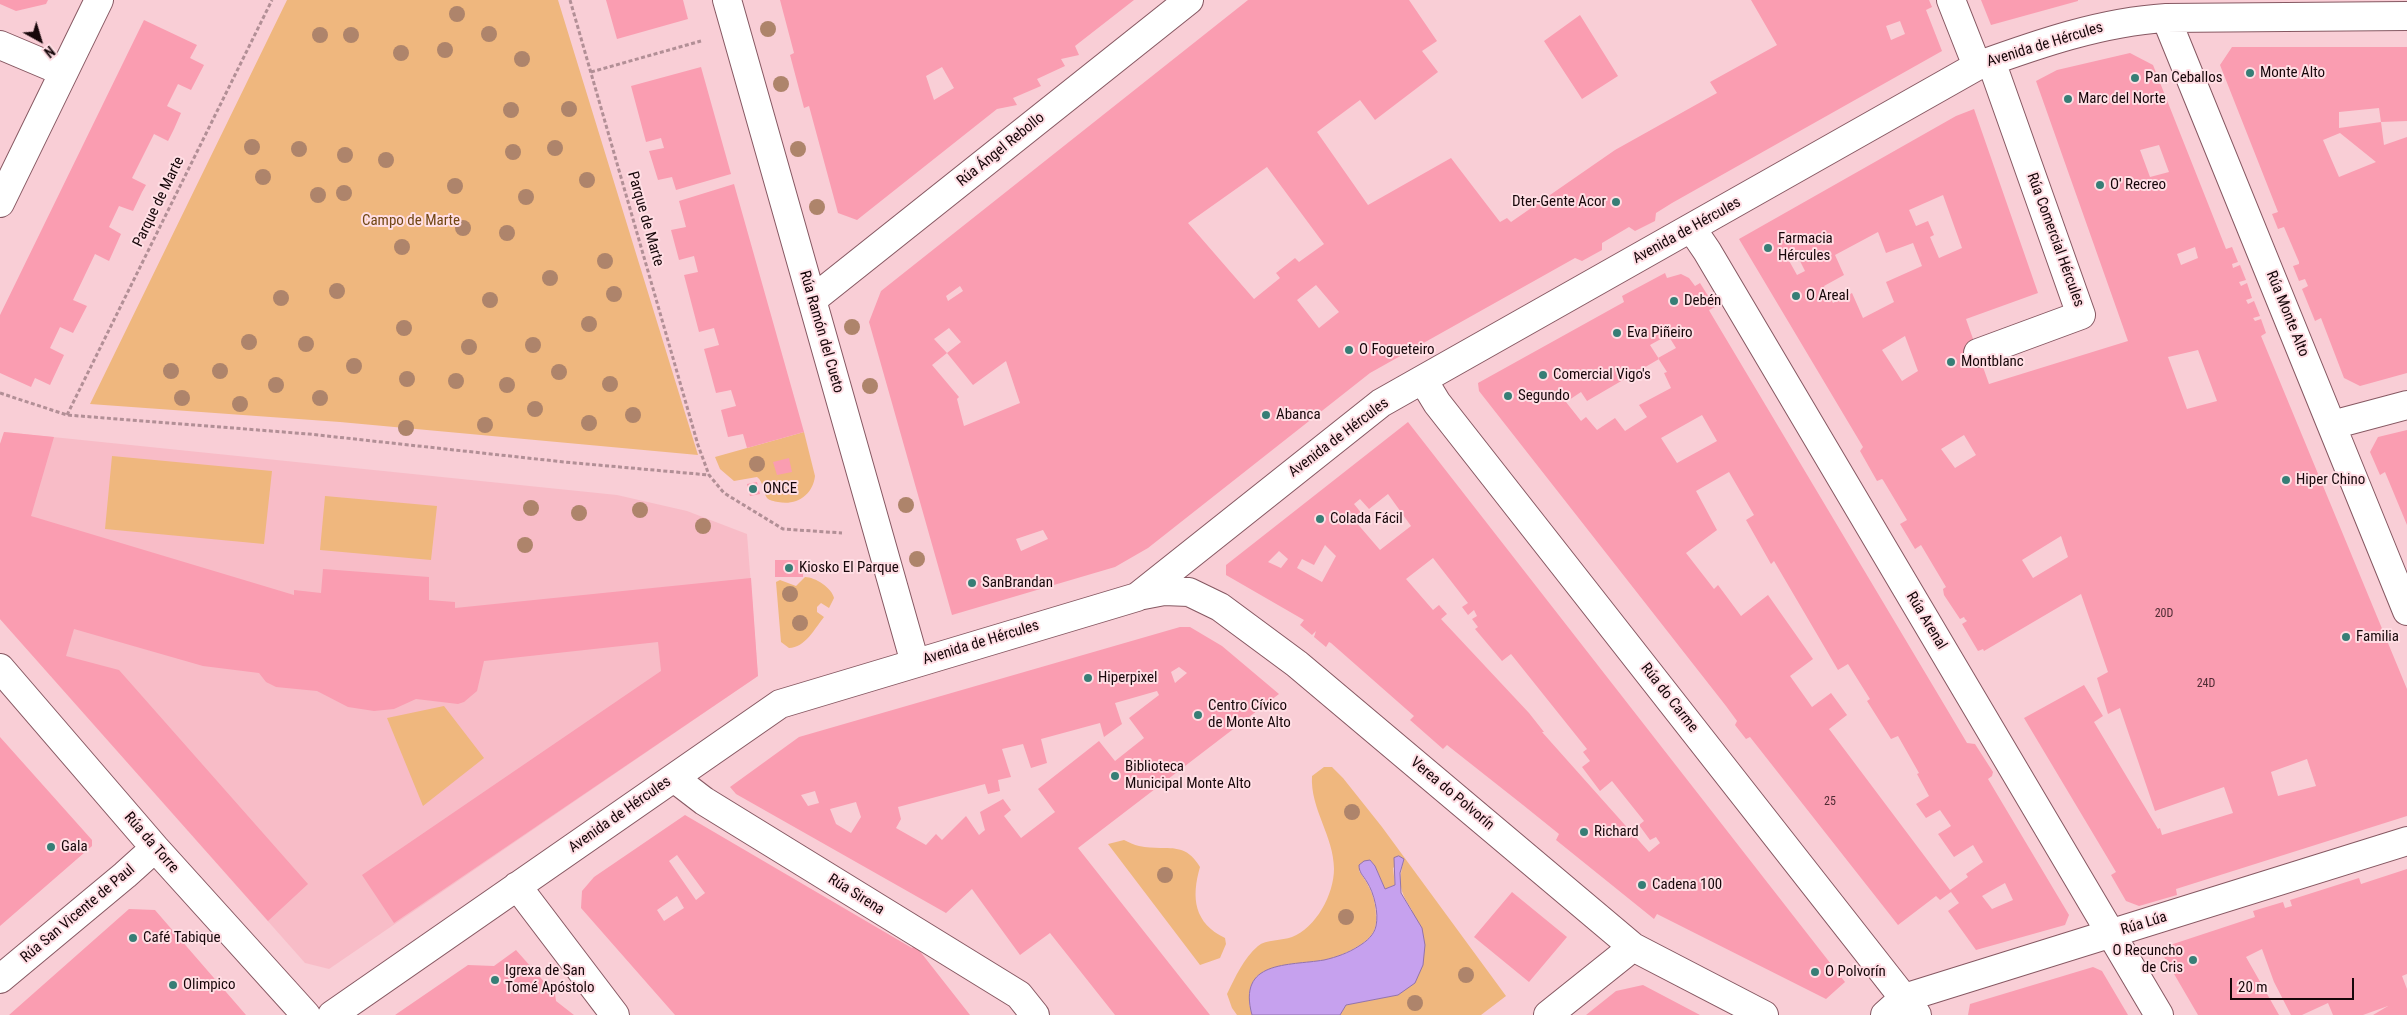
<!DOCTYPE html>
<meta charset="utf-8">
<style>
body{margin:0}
#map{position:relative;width:2407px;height:1015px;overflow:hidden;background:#f9ced6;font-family:"Roboto Condensed",sans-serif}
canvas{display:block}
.north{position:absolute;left:15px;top:15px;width:50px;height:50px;-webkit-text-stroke:4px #ffdee4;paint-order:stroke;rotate:141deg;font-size:14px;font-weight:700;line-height:20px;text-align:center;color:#17070a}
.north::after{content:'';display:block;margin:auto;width:18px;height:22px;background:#17070a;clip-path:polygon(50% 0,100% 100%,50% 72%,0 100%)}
.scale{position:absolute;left:2230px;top:978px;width:124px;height:22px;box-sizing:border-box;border:2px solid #17070a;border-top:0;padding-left:6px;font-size:15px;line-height:18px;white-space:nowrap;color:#17070a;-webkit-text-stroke:4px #ffdee4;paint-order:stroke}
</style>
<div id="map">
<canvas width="2407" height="1015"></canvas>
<div class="north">N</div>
<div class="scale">20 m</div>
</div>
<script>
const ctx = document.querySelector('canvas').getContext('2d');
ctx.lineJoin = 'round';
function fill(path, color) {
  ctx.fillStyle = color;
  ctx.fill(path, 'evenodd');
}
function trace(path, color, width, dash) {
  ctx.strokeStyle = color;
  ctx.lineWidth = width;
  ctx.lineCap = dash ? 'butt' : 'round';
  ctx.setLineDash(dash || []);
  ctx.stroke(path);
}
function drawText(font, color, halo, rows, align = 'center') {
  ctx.font = font + ' "Roboto Condensed",sans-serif';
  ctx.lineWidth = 4;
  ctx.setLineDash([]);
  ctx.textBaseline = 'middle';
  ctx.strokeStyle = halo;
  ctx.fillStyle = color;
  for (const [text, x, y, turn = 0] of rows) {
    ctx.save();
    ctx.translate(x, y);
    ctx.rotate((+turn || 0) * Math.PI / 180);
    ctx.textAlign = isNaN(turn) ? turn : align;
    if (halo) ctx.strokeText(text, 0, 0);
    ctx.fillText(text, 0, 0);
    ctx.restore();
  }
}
const built = new Path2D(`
 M4,432l613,63 70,16 60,23 11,142 -429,293 -24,-6 -305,-344v-175z`);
const green = new Path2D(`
 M287,0h271l140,455 -358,-33 -250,-18z
 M804,432l11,44c-2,19 -19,30 -37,26 -4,-1 -8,-1 -11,-4 -5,-7 -3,-16 -10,-21l-23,4 -14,-12 -5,-12z
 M112,456l160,15 -8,73 -159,-15z
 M325,496l112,10 -6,54 -111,-10z
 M805,577c10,0 27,11 29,21l-5,10 -8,-5 -4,4v5l7,5c-9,11 -19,31 -35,31l-8,-6 -5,-60 4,-2 16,6z
 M444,706l40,52 -61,48 -36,-88z
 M1324,767h8l11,11 39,49 124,169 -25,19h-141l5,-10 53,-10 14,-85c-13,-20 -14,-27 -8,-51l-11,9 2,17 -10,4 -10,-23 -5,-6 -11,11c11,15 17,28 17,46 1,13 -5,21 -16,28 -12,7 -22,12 -35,15 -36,6 -88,0 -73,55h-15l-5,-7 -5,-14c9,-18 16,-35 31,-48 8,-7 24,-5 34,-9 24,-9 42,-43 42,-68 0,-33 -24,-60 -22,-93z
 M1124,840c5,2 10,5 15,6 25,6 45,-7 61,21 -9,31 -6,56 25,71l1,6 -6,14 -20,7 -92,-121z`);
const water = new Path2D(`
 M1399,856l5,3 -4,14 1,20 21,35 3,17 -2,20 -8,18 -17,12 -52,10 -6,10h-88c-15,-55 36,-49 72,-55 13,-3 24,-7 35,-14 8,-5 15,-11 17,-20 3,-13 -2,-33 -9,-44 -4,-7 -8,-9 -8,-17l5,-4 6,-1 5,6 10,23 10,-4 -1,-27z`);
const building = new Path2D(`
 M0,0h48l-2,4 -30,7 -16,-7z
 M606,0h77l5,19 -71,20z
 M780,0h354l-59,46 4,9 -18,4 4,7 -28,13 4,7 -28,12 4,7 -20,4 -140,111 -19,-7 -29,-107 -5,2 -14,-53 4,-2zM942,67l12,21 -20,12 -8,-24z
 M1248,0h161l28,41 -15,10 16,21 -63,48 -15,-20 -43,32 51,73 83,-47 49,64 7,-4 4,4 104,-72 102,-57 -7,-11 67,-37 -26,-45h178l3,7 -6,3 16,41 -270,152 -16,10 -1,8 -20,10 -6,-4 -27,16v7l-20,11 -7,-3 -205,115 -222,175 -33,19 -163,48 -83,-293 12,-31zM1900,21l5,13 -14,6 -5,-14zM1267,167l57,77 -25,18 -4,-4 -19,15 4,5 -26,21 -66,-76zM1316,285l23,27 -20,16 -22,-28zM960,286l3,5 -15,10 -2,-5zM949,328l12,14 -14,11 -13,-14zM947,353l26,32 33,-24 14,42 -56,23 -7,-27 2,-2 -27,-32zM1043,530l5,9 -27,12 -5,-12z
 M1981,0h97v1l-87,24z
 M1580,15l38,61 -36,23 -38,-58z
 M144,20l53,25 -7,13 14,7 -13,25 -13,-6 -11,22 14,7 -7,16 -6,12 -14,-7 -22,44 14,7 -4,7 -9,19 -14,-5 -10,21 12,7 -12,27 -14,-7 -22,46 14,6 -14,27 -13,-6 -10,21 14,7 -14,30 -15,-7 -4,9 -31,-14v-58z
 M2232,47h175v74l-26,1 -2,-14 -40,4v16l42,-6 3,23 23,-8v236l-47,13 -16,-8 -23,-60 -6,3 -13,-32 6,-3 -3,-7 -6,2 -6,-15 6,-2v-2l-15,-35 -6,2 -6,-15 6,-2 -58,-147zM2340,133l36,29 -37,15 -16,-37z
 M2130,53l23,12 73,184 6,-2 6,15 -6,2 1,4 7,-3 6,15 -7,2 2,4 6,-3 5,15 -6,2 2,4 6,-3 6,15 -7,2 2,3 6,-2 5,14 -5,3 146,353v127l-231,73 1,6 -38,11 -13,-5 -15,-26 5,-3 -92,-154 60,-33 19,31 -9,6 64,107 2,-1 2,7 71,-22 -9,-26 -69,24 -35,-103 -12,6 -11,-36 11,-6 -27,-78 -97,57 -1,-2 -5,2 -16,-27 5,-3 -2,-2 -1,-2 -4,2 -16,-24 -1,-6 3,-2 -25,-42 -6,4 -15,-25 7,-4 -24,-40 -1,-1 -5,2 -17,-30 3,-4 -124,-208 217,-123 18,-7 64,184 -72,26 23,65 139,-43 -92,-260 21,-11zM2159,145l10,27 -19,5 -10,-27zM1943,195l19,53 -23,10 -9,-21 4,-2 -6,-14 -12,5 -7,-16zM1878,232l8,21 27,-10 9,23 -36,16 8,20 -31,16 -11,-25 -19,10 -9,-17 20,-11 -9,-20zM2195,247l3,11 -17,7 -4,-11zM1796,253l9,18 -8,4 -10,-18zM1905,336l13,35 -16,10 -20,-31zM2198,350l19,51 -30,8 -19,-52zM1964,435l12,20 -21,13 -14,-19zM2061,536l7,21 -35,21 -11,-18zM2307,759l9,27 -38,10 -7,-24z
 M701,67l30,107 -55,16 -4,-13 -14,3 -9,-29 15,-3 -3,-10 -15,4 -15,-56z
 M734,184l70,248 -57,16 -4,-14 -15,3 -7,-27 15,-4 -5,-16 -15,3 -12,-44 15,-4 -5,-17 -15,4 -15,-57 14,-3 -4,-16 -15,4 -8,-30 15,-3 -7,-26z
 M1665,273l2,5 14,-4 8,4 6,8 5,-3 15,24 -6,3 1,2 235,394 22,37 8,1 18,28 -1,4 -4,3 81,136 -4,10 -89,25 -28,-39 11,-8 -8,-11 -11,8 -4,-4 -38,29 -148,-188 -4,2 -11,-14 2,-4 -11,-15 -247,-315 -1,-8 146,-81 -2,-6zM1668,335l8,13 -18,10 9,14 -3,1 7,15 -32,17 8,12 -22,14 -10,-13 -18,12 -11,-13 -5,4 -15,-19 15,-10 6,9 72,-42 -9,-14zM1702,415l15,26 -40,22 -16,-25zM1729,472l25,43 -8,5 25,44 3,-3 64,109 10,-6 22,35 -3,2 24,38 7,-3 21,37 -2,1 12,22 -13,8 10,14 14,-8 11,16 -13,8 16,23 19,-12 10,17 -17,12 2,3 -18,13 -121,-161 18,-14 -16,-22 -19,14 -22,-31 23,-17 -45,-64 -27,21 -23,-31 -4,4 -28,-36 31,-23 -21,-39zM2005,883l8,17 -21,9 -10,-13z
 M1408,422l437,560 -19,17 -169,-85 -3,5 -98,-79 3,-6 -36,-29 -76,-60 -4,4 -33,-29 4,-4 -83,-73 -2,-1 -3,5 -12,-10 2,-6 -4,4 -12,-10 4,-5 -78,-45v-10zM1388,494l23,32 -31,24 -25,-29 8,-6 -9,-11 6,-5 9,10zM1325,545l11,11 -14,26 -25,-14 5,-9 12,6zM1279,551l9,8 -7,9 -13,-6zM1433,558l35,45 -6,4 6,8 6,-5 3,6 -5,3 6,8 -3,2 27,32 9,-7 76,95 -4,3 7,9 -8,6 18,24 12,-10 32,40 -5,4 11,15 6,-3 4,6 -11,9 -107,-120h2l-15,-19 -88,-94 6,-5 -8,-9 -6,5 -27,-31z
 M2407,430v95l-22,-53 -5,3 -10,-23 8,-15z
 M4,432l50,5 -23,79 263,79v-5l27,3 2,-24 106,8v23l26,2v6l296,-30 7,98 -364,247 -32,-48 299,-204 -3,-29 -174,19 -7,30 -13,11 -6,2 -42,-5 -22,10 -20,2 -26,-4 -31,-16 -41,-4 -10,-5 -7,-9 -56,-7 -129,-37 -8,27 53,14 189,214 -40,37 -268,-302v-175z
 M789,458l3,14 -15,3 -4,-13z
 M757,482l3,12 -10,2 -3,-12z
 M775,560h28v17h-28z
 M1180,627h10l32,19 57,48 -201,154 132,167h-95l-65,-82 -30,22 -48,-66 -26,24 -210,-119 -6,-7 69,-50zM1179,667l8,6 -12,10 -4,-11zM1157,691l2,4 -30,23 15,20 -29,23 -16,-20 -61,48 17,23 -34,26 -17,-22 7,-6 -8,-11 -23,13 5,18 -6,5 -13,-19 -24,24 -6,-6 -10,11 -30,-17 5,-9 -3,-12 87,-23 3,10 12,-3 -2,-11 13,-3 -9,-28 21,-5 8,24 16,-5 -6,-24 59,-16 4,14 18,-13 -7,-21zM815,791l4,12 -11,3 -7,-11zM856,802l5,15 -10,16 -15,-9 -6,-15z
 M0,737l92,103v6l-92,80z
 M685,815l227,133 3,-3 55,70h-295l-94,-107 1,-17 12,-14zM677,855l28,38 -9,7 -27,-39zM677,896l7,12 -20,13 -7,-11z
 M2407,869v105l-5,2 5,13v26h-34l15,-9 -25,9h-30l-5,-12 -26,12h-11l-17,-33 -12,-33 -16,8 33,58h-81l-35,-60 4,-9 88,-29 -2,-6 30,-9 2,6 7,-2 -2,-6 69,-22 2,6z
 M1512,892l55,45 -38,45 -55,-45z
 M129,909l26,1 91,105h-237z
 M516,950l39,44 1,7 18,14h-179l73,-50 26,1z
 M2093,967l9,4 26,44h-160l2,-11z
 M1643,985l57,30h-114l30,-24z`);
const path = new Path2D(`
 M570,0l128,445 11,30 15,18 59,36 59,4
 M591,72l110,-31
 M0,393l67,22 242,19 255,28 145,13
 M67,415l205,-415`);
const minor = new Path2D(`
 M727,0l188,663
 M1951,0l26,66
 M2166,18l241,593
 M0,45l64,27
 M0,203l99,-203
 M1692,229l15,22 452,764
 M812,300l377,-300
 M1978,353l103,-38 -90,-254
 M1423,380l14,23 480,612
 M2332,425l75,-20
 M1138,596l26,-5 25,1 31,15 77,57 336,283 131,68
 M0,668l155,180 151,167
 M674,778l30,23 315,194 16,20
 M517,886l98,129
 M0,979l125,-104 30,-27
 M332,1015l448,-311 357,-107 244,-194 596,-337c61,-22 124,-44 189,-48l241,-2
 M1548,1015l85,-68
 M1885,1015l19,-17 503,-157`);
const trees = [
 [457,14],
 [768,29],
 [489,34],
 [320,35],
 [351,35],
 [445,50],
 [401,53],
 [522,59],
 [781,84],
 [569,109],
 [511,110],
 [252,147],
 [555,148],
 [299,149],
 [798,149],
 [513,152],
 [345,155],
 [386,160],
 [263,177],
 [587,180],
 [455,186],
 [344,193],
 [318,195],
 [526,197],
 [817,207],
 [463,228],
 [507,233],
 [402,247],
 [605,261],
 [550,278],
 [337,291],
 [614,294],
 [281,298],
 [490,300],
 [589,324],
 [852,327],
 [404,328],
 [249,342],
 [306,344],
 [533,345],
 [469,347],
 [354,366],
 [171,371],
 [220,371],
 [559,372],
 [407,379],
 [456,381],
 [610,384],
 [276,385],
 [507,385],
 [870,386],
 [182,398],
 [320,398],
 [240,404],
 [535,409],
 [633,415],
 [589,423],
 [485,425],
 [406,428],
 [757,464],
 [906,505],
 [531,508],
 [640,510],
 [579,513],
 [703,526],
 [525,545],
 [917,559],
 [790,594],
 [800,623],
 [1352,812],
 [1165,875],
 [1346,917],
 [1466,975],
 [1415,1003]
];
const markers = [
 [2250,73,5,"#377e76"],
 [2135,78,5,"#377e76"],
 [2068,99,5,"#377e76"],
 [2100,185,5,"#377e76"],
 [1616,202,5,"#377e76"],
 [1768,248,5,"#377e76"],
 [1796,296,5,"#377e76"],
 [1674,301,5,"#377e76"],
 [1617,333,5,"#377e76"],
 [1349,350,5,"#377e76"],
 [1951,362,5,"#377e76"],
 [1543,375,5,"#377e76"],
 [1508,396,5,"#377e76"],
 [1266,415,5,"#377e76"],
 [2286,480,5,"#377e76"],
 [753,489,5,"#377e76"],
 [1320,519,5,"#377e76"],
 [789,568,5,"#377e76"],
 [972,583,5,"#377e76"],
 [2346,637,5,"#377e76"],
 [1088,678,5,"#377e76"],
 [1198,715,5,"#377e76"],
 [1115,776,5,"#377e76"],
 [1584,832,5,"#377e76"],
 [51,847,5,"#377e76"],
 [1642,885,5,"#377e76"],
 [133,938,5,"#377e76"],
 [2193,960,5,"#377e76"],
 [1815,972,5,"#377e76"],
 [495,980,5,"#377e76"],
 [173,985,5,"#377e76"]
];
const numberNames = [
 ["20D",2164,614],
 ["24D",2206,684],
 ["25",1830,802]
];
const streetNames = [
 ["Avenida de Hércules",2045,45,-17],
 ["Rúa Ángel Rebollo",1001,150,-39],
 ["Parque de Marte",159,202,-64],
 ["Parque de Marte",645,219,74],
 ["Avenida de Hércules",1687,231,-29],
 ["Rúa Comercial Hércules",2055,240,70],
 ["Rúa Monte Alto",2287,314,68],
 ["Rúa Ramón del Cueto",821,332,74],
 ["Avenida de Hércules",1339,438,-37],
 ["Rúa Arenal",1926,621,59],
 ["Avenida de Hércules",981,643,-17],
 ["Rúa do Carme",1669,698,52],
 ["Verea do Polvorín",1452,794,40],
 ["Avenida de Hércules",620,815,-35],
 ["Rúa da Torre",151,843,49],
 ["Rúa Sirena",856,895,32],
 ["Rúa San Vicente de Paul",78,914,-40],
 ["Rúa Lúa",2144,924,-17]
];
const poiNames = [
 ["Monte Alto",2260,73],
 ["Pan Ceballos",2145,78],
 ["Marc del Norte",2078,99],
 ["O' Recreo",2110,185],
 ["Dter-Gente Acor",1606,202,"right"],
 ["Farmacia",1778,239],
 ["Hércules",1778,256],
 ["O Areal",1806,296],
 ["Debén",1684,301],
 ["Eva Piñeiro",1627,333],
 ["O Fogueteiro",1359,350],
 ["Montblanc",1961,362],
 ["Comercial Vigo's",1553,375],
 ["Segundo",1518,396],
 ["Abanca",1276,415],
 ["Hiper Chino",2296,480],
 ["ONCE",763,489],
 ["Colada Fácil",1330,519],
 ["Kiosko El Parque",799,568],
 ["SanBrandan",982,583],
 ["Familia",2356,637],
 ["Hiperpixel",1098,678],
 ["Centro Cívico",1208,706],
 ["de Monte Alto",1208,723],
 ["Biblioteca",1125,767],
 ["Municipal Monte Alto",1125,784],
 ["Richard",1594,832],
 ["Gala",61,847],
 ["Cadena 100",1652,885],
 ["Café Tabique",143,938],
 ["O Recuncho",2183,951,"right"],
 ["de Cris",2183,968,"right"],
 ["Igrexa de San",505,971],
 ["Tomé Apóstolo",505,988],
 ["O Polvorín",1825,972],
 ["Olimpico",183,985]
];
const parkNames = [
 ["Campo de Marte",411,221]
];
fill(built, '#f8bcc7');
fill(green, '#efb77e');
fill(water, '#c6a1ee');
trace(water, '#9273aa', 1);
fill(building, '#fa9db1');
trace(minor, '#865862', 30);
trace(path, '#b28f96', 3, [4, 2.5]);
trace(minor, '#fff', 28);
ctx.fillStyle = '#ae846b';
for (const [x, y] of trees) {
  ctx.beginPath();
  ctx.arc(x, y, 8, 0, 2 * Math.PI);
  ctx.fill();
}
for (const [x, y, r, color] of markers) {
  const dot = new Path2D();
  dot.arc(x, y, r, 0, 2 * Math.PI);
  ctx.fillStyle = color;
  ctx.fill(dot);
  trace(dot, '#ffdee4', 2);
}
drawText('12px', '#502c34', null, numberNames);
drawText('15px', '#17070a', '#ffdee4', streetNames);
drawText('15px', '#17070a', '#ffdee4', poiNames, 'left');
drawText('15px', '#714713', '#ffdee4', parkNames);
</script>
